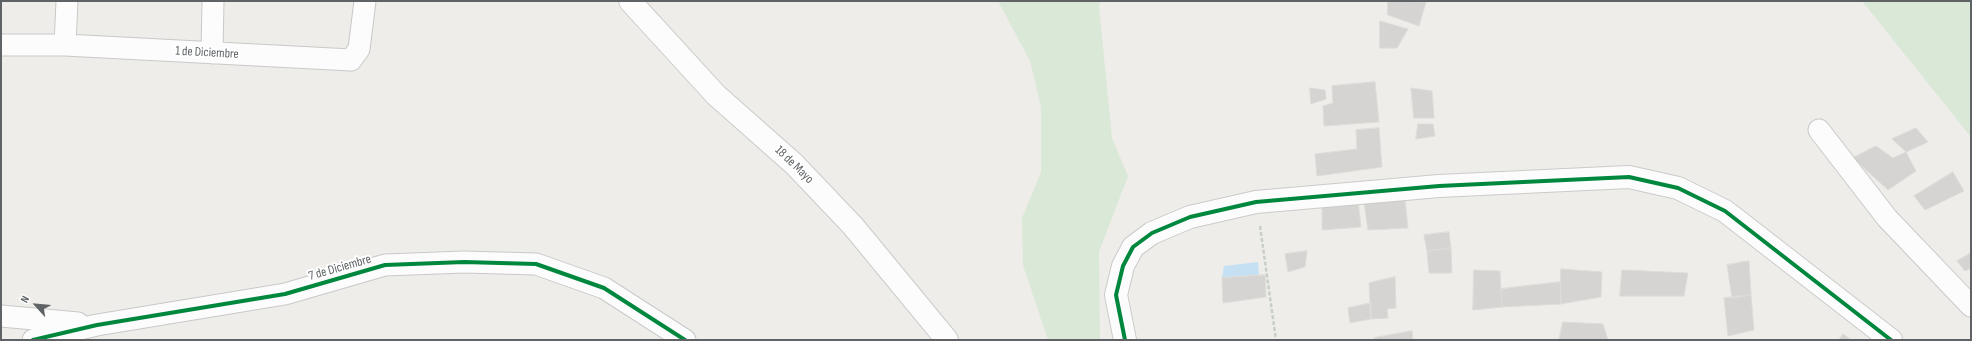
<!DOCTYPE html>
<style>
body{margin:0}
#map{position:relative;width:1972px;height:341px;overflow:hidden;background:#eeede9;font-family:"Sofia Sans Condensed",sans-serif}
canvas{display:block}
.frame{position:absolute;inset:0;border:2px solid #5f6366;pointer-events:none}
.north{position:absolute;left:16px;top:285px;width:40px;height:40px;-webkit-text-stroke:3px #fff;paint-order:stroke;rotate:297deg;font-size:11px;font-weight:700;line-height:16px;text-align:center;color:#5f6366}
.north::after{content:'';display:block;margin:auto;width:14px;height:18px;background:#5f6366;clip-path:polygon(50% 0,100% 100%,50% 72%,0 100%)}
</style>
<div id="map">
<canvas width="1972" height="341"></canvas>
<div class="frame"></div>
<div class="north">N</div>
</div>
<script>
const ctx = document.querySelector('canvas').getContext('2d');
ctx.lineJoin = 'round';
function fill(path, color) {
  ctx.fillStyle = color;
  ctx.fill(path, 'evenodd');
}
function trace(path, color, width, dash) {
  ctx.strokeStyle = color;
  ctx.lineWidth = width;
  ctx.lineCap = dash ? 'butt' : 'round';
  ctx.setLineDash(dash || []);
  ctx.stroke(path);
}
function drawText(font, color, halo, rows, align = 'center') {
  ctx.font = font + ' "Sofia Sans Condensed",sans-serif';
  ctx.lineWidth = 4;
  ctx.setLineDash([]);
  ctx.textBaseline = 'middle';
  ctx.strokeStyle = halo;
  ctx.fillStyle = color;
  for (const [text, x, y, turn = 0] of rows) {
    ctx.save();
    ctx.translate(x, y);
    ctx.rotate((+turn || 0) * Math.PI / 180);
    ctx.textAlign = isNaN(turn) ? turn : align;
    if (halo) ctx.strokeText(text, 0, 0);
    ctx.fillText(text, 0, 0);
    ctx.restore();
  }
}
const green = new Path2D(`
 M998,1h102l-1,6 13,131 16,38 -29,76 1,88h-52l-25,-75 -1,-47 19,-46v-65l-11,-46z
 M1862,1h109v136z`);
const water = new Path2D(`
 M1258,262l1,13 -37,3 2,-12z`);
const building = new Path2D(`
 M1388,1l38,1 -7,24 -31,-11z
 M1380,21l28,8 -11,19h-17z
 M1375,82l4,40 -55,4 -1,-20 10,-3 -1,-17z
 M1310,88l15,2 1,9 -15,5z
 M1411,88l21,3 2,27h-20z
 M1418,124h15l2,12 -19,3z
 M1379,128l3,39 -65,9 -2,-22 42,-5 -1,-19z
 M1916,128l12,14 -22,10 -14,-13z
 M1876,146l17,12 13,-6 10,19 -28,19 -35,-32z
 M1953,172l11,19 -39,19 -11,-14z
 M1358,200l3,27 -39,3v-25z
 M1405,200l3,28 -40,2 -4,-28z
 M1449,232l2,16 -24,3 -3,-16z
 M1451,248l1,25h-23l-2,-22z
 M1307,251l-2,16 -17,5 -3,-18z
 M1971,253v15l-6,3 -8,-10z
 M1749,261l2,34 -19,3 -5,-33z
 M1561,269l41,3 -1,25 -40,7z
 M1474,270l26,1 2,36 -29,3z
 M1622,270l66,3 -4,23h-64z
 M1265,275l1,22 -43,6 -1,-25z
 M1395,277l1,31 -9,1 1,9 -17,1 -2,-36z
 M1560,282l1,22 -59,3 -1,-18z
 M1751,295l3,35 -26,6 -4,-38z
 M1371,303v16l-21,4 -2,-15z
 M1563,322l40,2 5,16h-49z
 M1412,331l1,9h-39v-2z
 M1843,334l8,6h-12z`);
const path = new Path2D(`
 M1260,226l16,114`);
const street = new Path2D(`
 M1,45h64l286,15 8,-11 6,-48
 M65,45l2,-44
 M212,53l1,-52
 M1819,130l68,88 84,88
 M1,316l77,7
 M33,340l64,-15 188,-31 100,-29 79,-3 72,2 68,24 81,52`);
const secondary = new Path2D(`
 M630,1l86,94 78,69 59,62 94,114
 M1125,340l-9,-45 7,-29 10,-19 19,-14 38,-16 66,-15 183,-16 190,-9 49,11 47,23 166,129`);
const cycleway = new Path2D(`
 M33,340l64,-15 188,-31 100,-29 79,-3 72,2 68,24 81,52
 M1125,340l-9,-45 7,-29 10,-19 19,-14 38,-16 66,-15 183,-16 190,-9 49,11 47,23 166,129`);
const streetNames = [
 ["1 de Diciembre",207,53,3],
 ["18 de Mayo",794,165,44],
 ["7 de Diciembre",340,268,-16]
];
fill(green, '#dae8d7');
fill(water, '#c4e0f2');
fill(building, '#d5d4d2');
trace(building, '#dedcd8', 1);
trace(street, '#c9c9c9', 23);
trace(secondary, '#cbcbca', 24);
trace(path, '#cacecb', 2.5, [4, 2]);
trace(street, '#fcfcfc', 21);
trace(secondary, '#fcfcfc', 22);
trace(cycleway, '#00873e', 4);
drawText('13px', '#5f6366', '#fff', streetNames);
</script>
